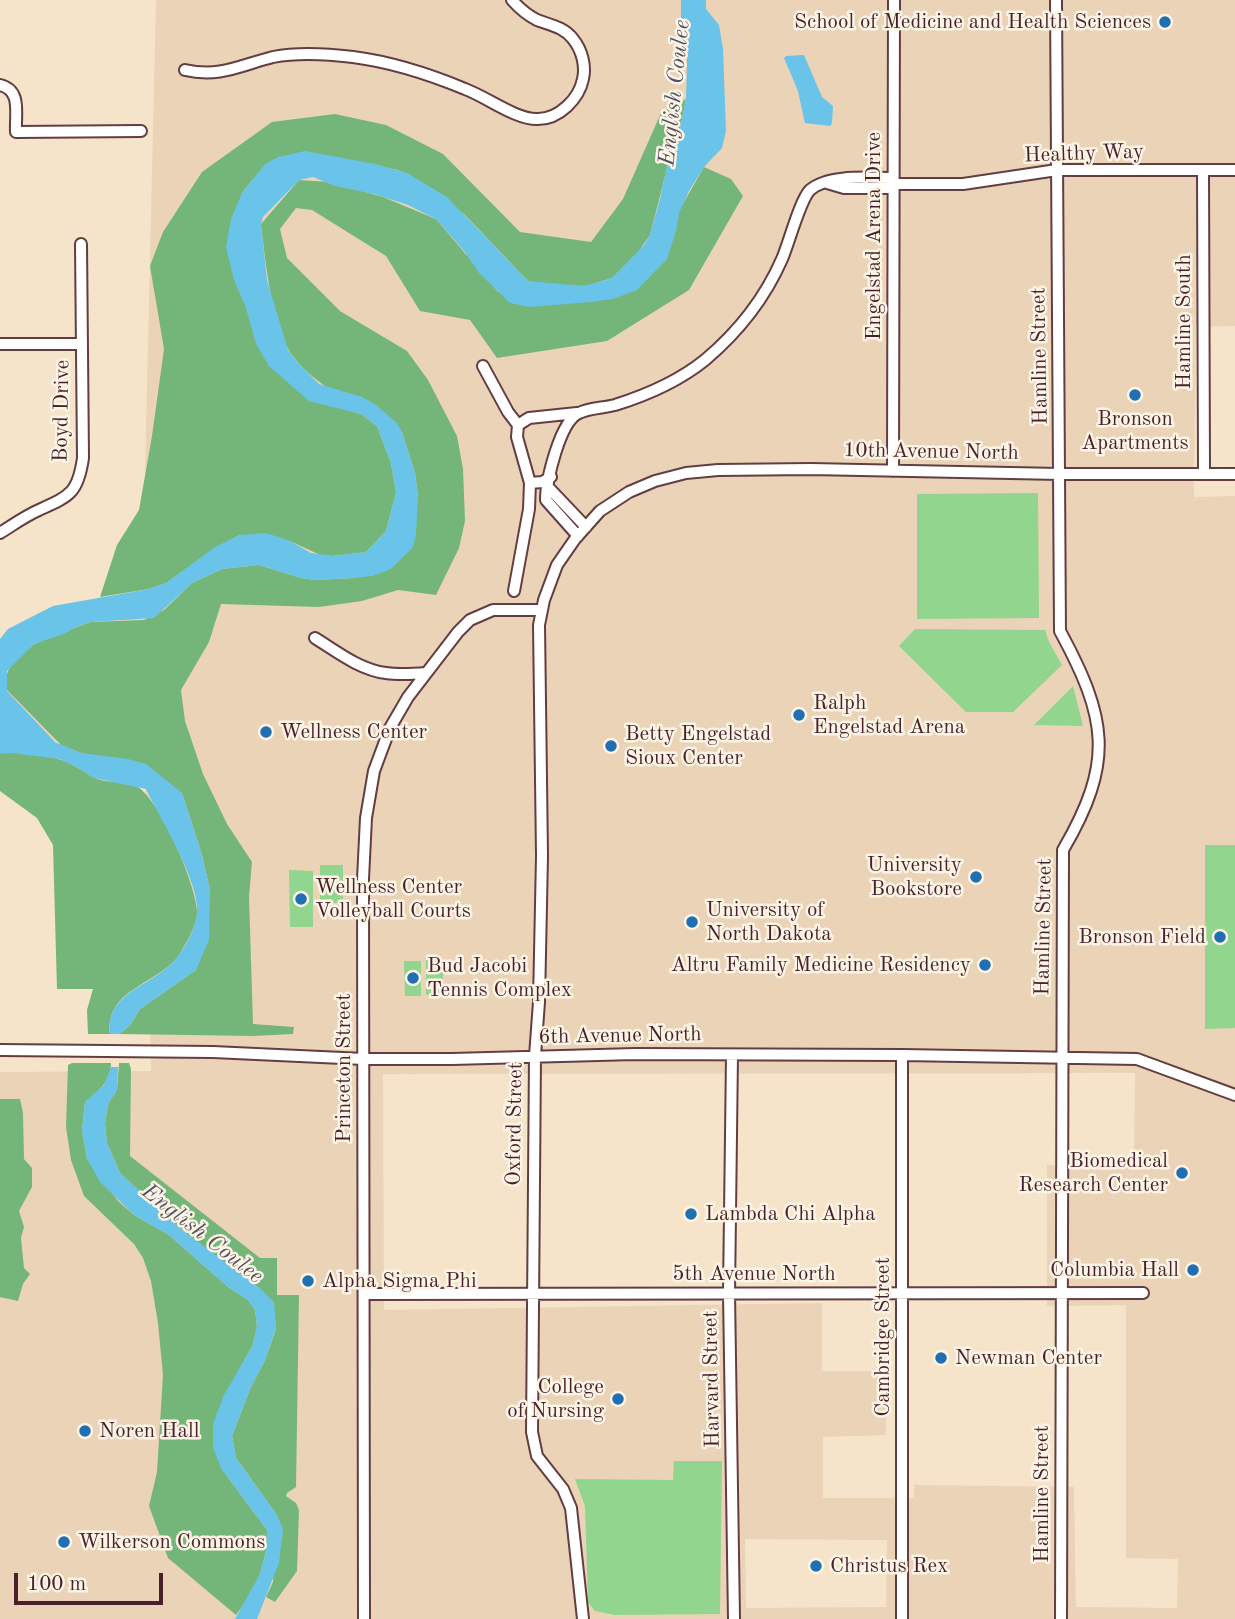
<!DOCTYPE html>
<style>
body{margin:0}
#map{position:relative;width:1235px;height:1619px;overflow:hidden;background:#f5e4c9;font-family:"Old Standard TT",serif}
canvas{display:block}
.scale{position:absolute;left:14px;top:1573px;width:149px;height:32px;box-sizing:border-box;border:4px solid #4a1f2b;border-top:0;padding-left:9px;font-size:21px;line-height:24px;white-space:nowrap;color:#4a1f2b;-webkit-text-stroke:5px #fcf5e5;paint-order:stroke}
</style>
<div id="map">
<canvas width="1235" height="1619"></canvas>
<div class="scale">100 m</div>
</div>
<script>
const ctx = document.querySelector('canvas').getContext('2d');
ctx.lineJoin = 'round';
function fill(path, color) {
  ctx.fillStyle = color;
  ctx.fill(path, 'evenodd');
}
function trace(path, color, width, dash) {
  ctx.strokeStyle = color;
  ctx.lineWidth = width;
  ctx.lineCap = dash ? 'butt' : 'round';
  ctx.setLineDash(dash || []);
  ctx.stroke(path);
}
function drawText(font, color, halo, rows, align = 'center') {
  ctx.font = font + ' "Old Standard TT",serif';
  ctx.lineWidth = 5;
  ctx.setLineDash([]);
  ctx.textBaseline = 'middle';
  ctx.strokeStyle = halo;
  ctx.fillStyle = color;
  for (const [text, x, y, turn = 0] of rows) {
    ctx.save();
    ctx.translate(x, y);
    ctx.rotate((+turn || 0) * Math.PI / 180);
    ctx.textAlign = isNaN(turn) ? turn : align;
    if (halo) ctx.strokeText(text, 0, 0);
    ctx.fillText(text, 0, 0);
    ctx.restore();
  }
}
const built = new Path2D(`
 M156,0h1079v326l-39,1 -2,170 41,-1v1123h-1235v-547l151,-1 -6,-299 -115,-40 -30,-17v-47l11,-19 131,-46zM1135,1073l-1,94 -87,-2v141l79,-1v253l52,1 -1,49 -101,-1 -2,-120 -160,-2v13h-91v-61l63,-2 1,-64h-65v-68l-438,7 -1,-236zM745,1539l142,1 -1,67 -140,1z`);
const green = new Path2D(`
 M1038,493l1,125 -122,1v-125z
 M915,629l130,1 4,12 13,23 -49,47h-47l-67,-66z
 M1073,686l10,40 -49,-1z
 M1205,845h30v183l-30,1z
 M320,865h23v38h-23z
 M289,870l24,1v56h-23z
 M426,960h17v35h-17z
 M404,961h17v35h-16z
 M674,1461h48l-2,153 -105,1 -20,-4 -7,-9 -3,-96 -10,-27 98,1z`);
const forest = new Path2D(`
 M686,99l-9,45 -6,9 -21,82 -14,20 -24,23 -26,8 -40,-1 -18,-4 -64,-67 -66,-44 -45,-9 -100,18 -11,14 4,115 23,58 16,13 62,31 14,4 16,12 14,37 5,30 -10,38 -20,21 -33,4 -13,-1 -30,-14 -50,-6 -25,13 -49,35 -17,6 -49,8 17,-52 22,-35 13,-74 12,-87 -14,-83 13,-34 39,-60 70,-50 63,-8 51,11 57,29 77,78 71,10 32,-43 38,-86z
 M704,167l27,12 12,17 -54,94 -82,51 -110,17 -27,-38 -50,-9 -34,-55 -74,-46 -16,-2 -16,21 7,29 53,53 67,40 21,29 29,56 6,33 2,52 -6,27 -23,47 -38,-5 -36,11 -43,6 -98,-3 -12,38 -28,48 4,31 18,53 24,50 25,38 -3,35 4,127 41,3 -1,7 -40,2 -134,-2 11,-9 10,-16 56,-39 14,-80 -8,-35 -20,-62 -121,-48 -54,-55 -1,-13 4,-11 24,-22 56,-22 54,-2 20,-10 28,-27 30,-14 37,-4 42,13 14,2 39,-2 64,-81 -3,-24 -13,-41c-32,-19 -84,-44 -107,-73 -23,-27 -30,-100 -34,-135l38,-44 31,2 53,15 53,22 62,73 136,-2z
 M0,752c23,1 53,2 73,13 10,5 17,12 28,15 11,3 27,1 37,7 22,14 58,97 59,124 1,12 -9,29 -15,39 -19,35 -77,36 -72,84h-22l-1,-24 6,-21h-36l-4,-144 -16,-27 -37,-27z
 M72,1063h39c0,19 -13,28 -26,39l-3,28 5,29 31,42 16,14 35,20 59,52 20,13 7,10 2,16 -4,19 -16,28 -16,95 46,62 -1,21 -6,23 -10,21 -14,20 -68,-57 -19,-52 8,-34 6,-97 -5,-52 -7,-42 -8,-23 -9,-14 -50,-48 -13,-36 -5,-33 2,-62z
 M119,1063h10l2,6 -1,87 130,102h17v37h22l-3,192 -9,6 -1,3 10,7 3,7 -2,61 -22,31 -9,-5 7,-15 4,-67 -41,-57 -4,-22 18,-47 15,-29 11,-31 -3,-27 -91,-72 -62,-57 -13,-30 -2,-19 3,-20 9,-14z
 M0,1099h20l3,14 1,46 8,9v19l-13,24 5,16 -3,11 3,30 6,6 -7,10 -5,17 -18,-4z`);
const water = new Path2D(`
 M681,0h25v9l13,16 4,24 3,82 -4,17 -18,19 -15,24 -10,22 -3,18 -9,28 -30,31 -24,9 -22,3 -61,5 -20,-4 -31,-30 -14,-21 -29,-33 -28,-14 -34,-11 -39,-8 -22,-9 -14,3 -36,37 -2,7 6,56 21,70 8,11 23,23 43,13 14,8 21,18 5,9 13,41 3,24 -2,38 -3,12 -22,22 -19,7 -18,2 -38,2 -15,-2 -42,-13 -37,4 -30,14 -38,35 -64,4 -16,6 -8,5 -32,11 -27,27v20l48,51 26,11 47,6 18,5 36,29 20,62 8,35 -1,50 -13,30 -56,39 -10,16 -11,9h-9c-4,-40 35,-46 59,-68 13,-12 26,-34 28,-52 4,-31 -37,-95 -51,-125l-52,-11 -19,-12 -16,-7 -47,-6 -12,1v-115l8,-10 45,-23 96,-17 17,-6 49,-36 25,-12 26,-2 24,8 21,12 22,3 33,-4 20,-21 10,-38 -5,-30 -14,-37 -16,-12 -52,-13 -40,-35 -13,-22 -10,-36 -12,-28 -8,-33 5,-28 11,-26 23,-29 13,-7 27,-6 70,13 32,9 40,24 81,84 54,5 14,-3 16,-5 32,-33 6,-10 10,-36 8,-38 9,-17 9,-45 2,-70 -7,-6z
 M804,55l18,42 11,9 -1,17 -2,3 -25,-3 -1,-4 -6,-28 -14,-33 2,-2z
 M111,1067h7l-1,23 -9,14 -3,20 2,19 13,30 62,57 78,58 14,14 2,26 -11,32 -15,29 -18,47 4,22 41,57 6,14 -4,34 -22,56h-22l25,-45 6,-23 1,-21 -46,-62 -8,-21v-23l11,-29 29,-50 4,-19 -2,-16 -7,-10 -20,-13 -59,-52 -35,-20 -34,-33 -13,-23 -5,-29 3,-28 19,-17z`);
const minor = new Path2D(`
 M1056,0l4,631c47,87 55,130 3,219l-2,769
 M185,70c35,8 56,-5 88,-13 26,-5 55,-3 80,0 39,5 76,17 112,32 22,8 51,31 73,30 21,0 41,-20 45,-40 3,-13 -1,-29 -10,-40 -9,-12 -23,-14 -36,-19 -10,-5 -18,-12 -25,-20
 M0,85c22,5 15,29 16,47l125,-1
 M1203,170l1,303
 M827,183l17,5h49
 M893,184h70l94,-14h178
 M0,344h82
 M483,366l25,46 10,13
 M893,471l1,-471
 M530,483l-13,-46 1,-12 11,-7 48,-5
 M548,487l38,40
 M0,533c13,-8 25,-17 39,-23 31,-14 39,-17 44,-52l-2,-214
 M578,536l-32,-36c0,-19 14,-79 33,-87 10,-5 24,-5 36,-8 32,-10 64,-24 90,-45 32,-27 60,-62 77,-101 7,-16 18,-59 28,-69 18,-16 60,-12 83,-12
 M514,591l15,-82 1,-26 12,-1 9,-5
 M315,638c21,13 45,32 71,35 13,2 27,1 40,0
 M0,1050l213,2 151,7h88l183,-5 267,1 235,4 98,36
 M732,1055l-3,238 5,326
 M902,1055v564
 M364,1294l779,-1
 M364,1619l-1,-740 3,-61 8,-47 16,-43 18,-31 50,-65 12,-12 23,-10h48
 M583,1619l-12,-111 -8,-19 -26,-33 -5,-24 3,-376 4,-54 3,-146 -3,-231 5,-25 13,-35 18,-26 25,-28 29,-19 26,-11 31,-8 32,-3 93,-1 249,5h175`);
const markers = [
 [1165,22,7,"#1f6fb2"],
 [1135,395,7,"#1f6fb2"],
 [799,715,7,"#1f6fb2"],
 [266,732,7,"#1f6fb2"],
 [611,746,7,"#1f6fb2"],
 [976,877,7,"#1f6fb2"],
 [301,899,7,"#1f6fb2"],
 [692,922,7,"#1f6fb2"],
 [1220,937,7,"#1f6fb2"],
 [985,965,7,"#1f6fb2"],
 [413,978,7,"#1f6fb2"],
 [1182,1173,7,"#1f6fb2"],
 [691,1214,7,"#1f6fb2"],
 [1193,1270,7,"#1f6fb2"],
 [308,1281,7,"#1f6fb2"],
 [941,1358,7,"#1f6fb2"],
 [618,1399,7,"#1f6fb2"],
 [85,1431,7,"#1f6fb2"],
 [64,1542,7,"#1f6fb2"],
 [816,1566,7,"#1f6fb2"]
];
const poiNames = [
 ["School of Medicine and Health Sciences",1151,22,"right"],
 ["Bronson",1135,419,"center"],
 ["Apartments",1135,443,"center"],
 ["Ralph",813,703],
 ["Engelstad Arena",813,727],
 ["Wellness Center",280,732],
 ["Betty Engelstad",625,734],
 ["Sioux Center",625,758],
 ["University",962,865,"right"],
 ["Bookstore",962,889,"right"],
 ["Wellness Center",315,887],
 ["Volleyball Courts",315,911],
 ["University of",706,910],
 ["North Dakota",706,934],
 ["Bronson Field",1206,937,"right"],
 ["Altru Family Medicine Residency",971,965,"right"],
 ["Bud Jacobi",427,966],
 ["Tennis Complex",427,990],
 ["Biomedical",1168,1161,"right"],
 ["Research Center",1168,1185,"right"],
 ["Lambda Chi Alpha",705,1214],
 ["Columbia Hall",1179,1270,"right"],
 ["Alpha Sigma Phi",322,1281],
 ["Newman Center",955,1358],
 ["College",604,1387,"right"],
 ["of Nursing",604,1411,"right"],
 ["Noren Hall",99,1431],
 ["Wilkerson Commons",78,1542],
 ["Christus Rex",830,1566]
];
const streetNames = [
 ["Healthy Way",1084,154,-2],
 ["Engelstad Arena Drive",874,236,-90],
 ["Hamline South",1184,322,-90],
 ["Hamline Street",1040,356,-91],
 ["Boyd Drive",62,411,-89],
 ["10th Avenue North",931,452,1],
 ["Hamline Street",1044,927,-89],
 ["6th Avenue North",620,1036,-1],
 ["Princeton Street",344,1068,-90],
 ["Oxford Street",515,1124,-89],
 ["5th Avenue North",754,1274],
 ["Cambridge Street",883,1337,-90],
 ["Harvard Street",712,1379,-91],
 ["Hamline Street",1042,1494,-90]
];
const waterNames = [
 ["English Coulee",675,93,-84],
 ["English Coulee",202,1234,38]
];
fill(built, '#ebd3b8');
fill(green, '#91d58e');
fill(forest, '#74b679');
fill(water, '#6ac3e8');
trace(minor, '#643d43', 14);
trace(minor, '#fff', 10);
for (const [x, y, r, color] of markers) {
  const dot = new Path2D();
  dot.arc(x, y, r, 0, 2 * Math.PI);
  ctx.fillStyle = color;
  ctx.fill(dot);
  trace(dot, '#fcf5e5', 2.5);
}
drawText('21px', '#4a1f2b', '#fcf5e5', poiNames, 'left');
drawText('21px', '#4a1f2b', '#fcf5e5', streetNames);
drawText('italic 23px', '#545064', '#fcf5e5', waterNames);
</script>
